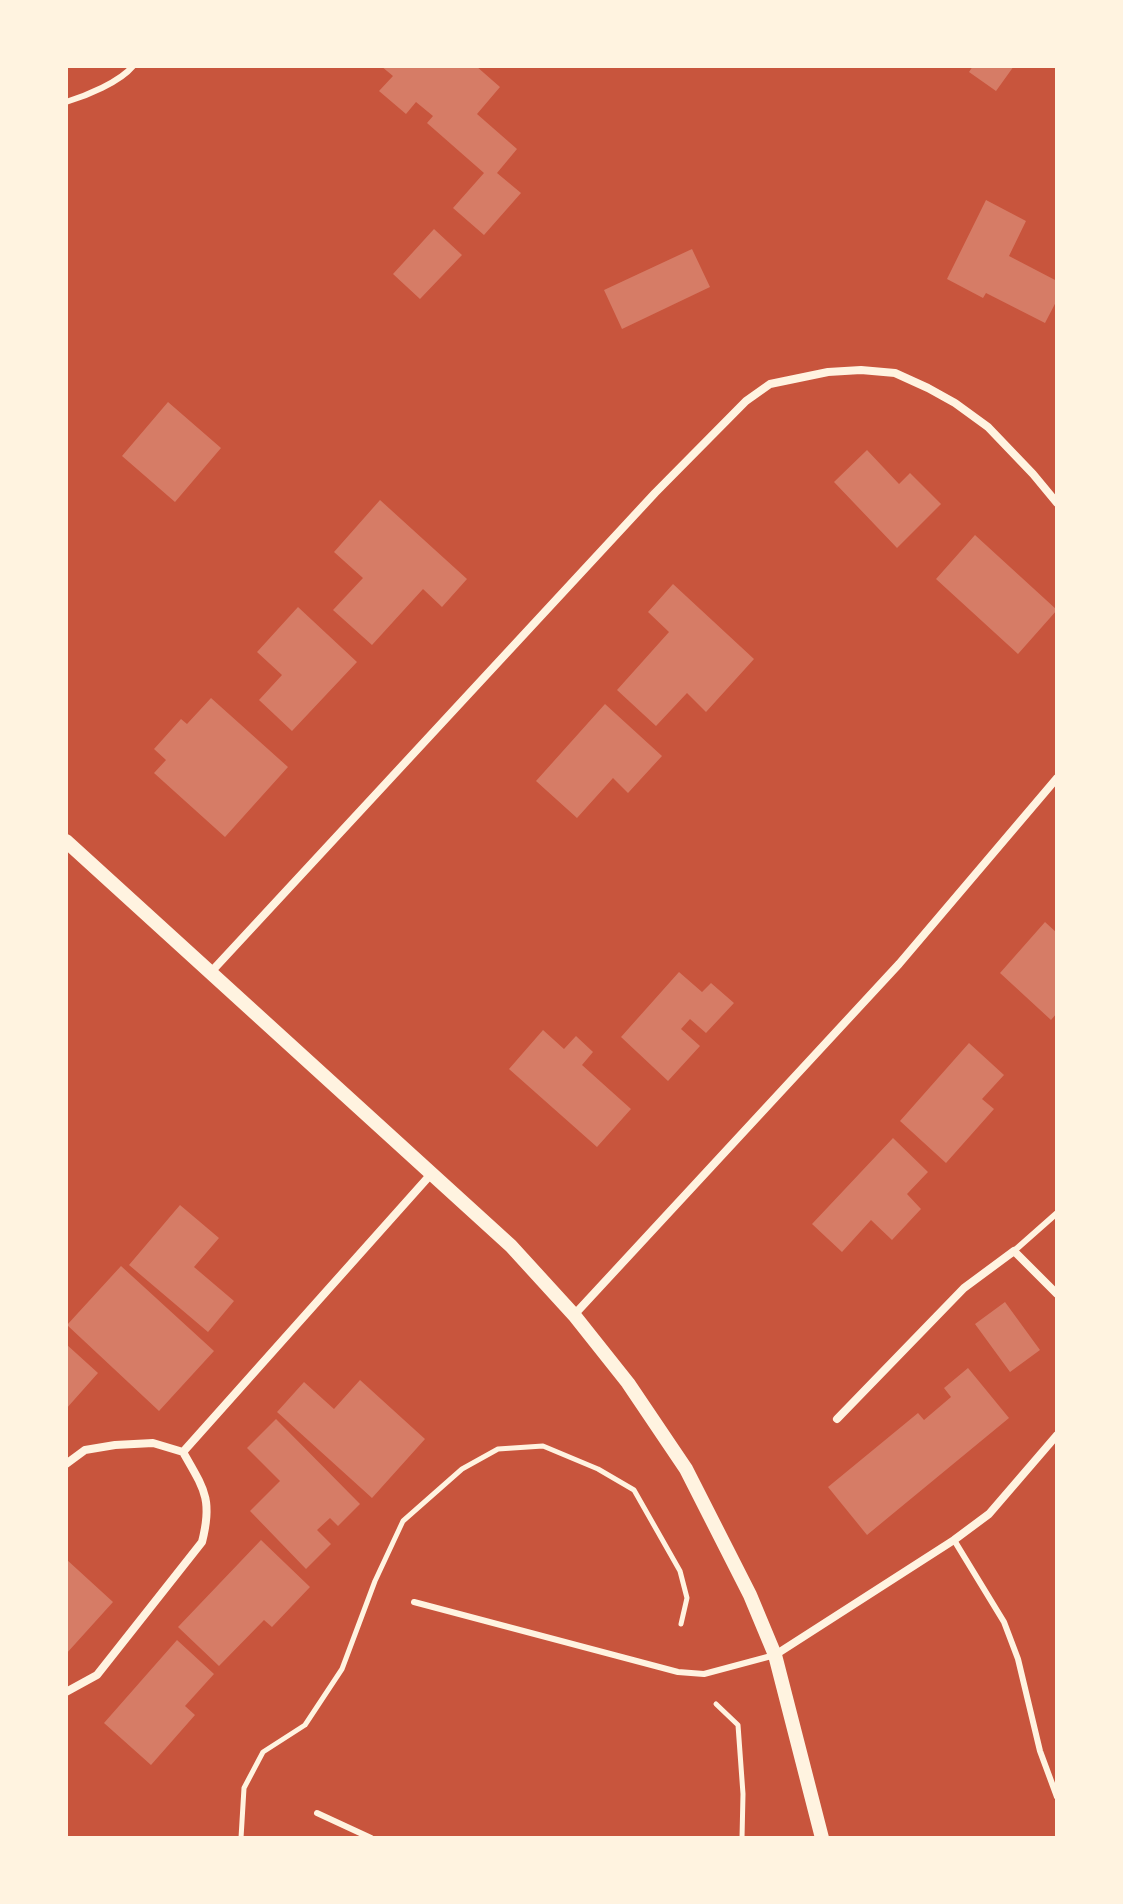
<!DOCTYPE html>
<style>
body{margin:0}
#map{position:relative;width:1123px;height:1904px;overflow:hidden;background:#c8553d;font-family:Karla,sans-serif}
canvas{display:block}
.frame{position:absolute;inset:0;border:68px solid #fff3e0;pointer-events:none}
</style>
<div id="map">
<canvas width="1123" height="1904"></canvas>
<div class="frame"></div>
</div>
<script>
const ctx = document.querySelector('canvas').getContext('2d');
ctx.lineJoin = 'round';
function fill(path, color) {
  ctx.fillStyle = color;
  ctx.fill(path, 'evenodd');
}
function trace(path, color, width, dash) {
  ctx.strokeStyle = color;
  ctx.lineWidth = width;
  ctx.lineCap = dash ? 'butt' : 'round';
  ctx.setLineDash(dash || []);
  ctx.stroke(path);
}
const building = new Path2D(`
 M381,66h95l24,21 -23,27 40,35 -20,24 24,20 -37,42 -31,-27 31,-35 -57,-50 6,-7 -17,-14 -10,12 -27,-23 14,-15z
 M973,66h41l-18,25 -27,-19z
 M986,200l40,21 -17,35 48,25v19l-12,23 -59,-30 -3,5 -36,-19z
 M434,229l28,26 -42,44 -27,-25z
 M692,249l18,38 -88,42 -18,-39z
 M168,402l53,46 -46,54 -53,-46z
 M867,450l32,34 11,-11 31,31 -44,44 -63,-66z
 M380,500l87,79 -25,28 -19,-18 -51,56 -39,-35 30,-32 -29,-26z
 M975,535l82,75 -39,44 -82,-75z
 M673,584l81,75 -48,53 -19,-19 -31,33 -39,-36 52,-58 -21,-20z
 M298,607l59,55 -65,69 -33,-31 23,-25 -25,-23z
 M211,698l77,69 -63,70 -71,-64 12,-13 -12,-11 27,-30 6,5z
 M605,704l57,52 -34,37 -15,-15 -36,40 -41,-37z
 M1045,922l12,11v80l-6,7 -51,-47z
 M679,972l23,20 9,-9 23,20 -28,30 -16,-14 -9,10 19,17 -32,35 -47,-44z
 M543,1030l21,19 12,-13 17,16 -11,13 49,44 -34,38 -88,-78z
 M969,1043l35,32 -22,24 12,10 -48,54 -46,-42z
 M893,1138l35,34 -21,22 14,15 -29,31 -21,-20 -29,32 -30,-28z
 M180,1205l39,33 -25,29 40,34 -26,31 -79,-67z
 M121,1266l93,85 -55,60 -92,-86z
 M1005,1302l35,48 -30,22 -35,-48z
 M66,1344l32,29 -32,36z
 M968,1368l41,50 -142,117 -39,-48 90,-74 6,7 27,-23 -7,-9z
 M360,1380l65,59 -53,59 -95,-86 27,-30 30,27z
 M276,1419l84,85 -22,22 -8,-8 -13,12 14,14 -25,25 -56,-58 30,-30 -33,-33z
 M261,1540l49,47 -38,40 -8,-7 -45,46 -41,-39z
 M66,1559l47,43 -47,52z
 M177,1640l37,34 -29,32 10,9 -44,50 -47,-42z`);
const path = new Path2D(`
 M716,1704l22,21 5,69 -1,44
 M241,1838l3,-50 19,-36 42,-27 37,-56 33,-88 28,-60 59,-52 36,-20 45,-3 55,23 36,21 46,81 7,27 -6,26`);
const service = new Path2D(`
 M66,102c20,-6 54,-20 67,-36
 M1014,1251l43,-38
 M954,1540l50,82 14,37 22,92 17,46
 M414,1602l264,70 26,2 71,-19
 M317,1813l54,25`);
const minor = new Path2D(`
 M211,972l444,-479 91,-92 24,-17 58,-12 33,-2 34,3 33,15 27,15 33,24 45,47 24,29
 M574,1315l325,-351 158,-186
 M837,1419l127,-131 50,-37 43,43
 M183,1452l249,-279
 M66,1464l19,-14 30,-5 38,-2 30,9c21,37 30,47 19,90l-105,133 -31,17
 M775,1655l179,-115 35,-26 68,-79`);
const tertiary = new Path2D(`
 M66,841l445,405 63,69 54,68 58,86 64,126 25,60 47,183`);
fill(building, '#d67c66');
trace(path, '#fff3e0', 5);
trace(service, '#fff3e0', 6);
trace(minor, '#fff3e0', 8);
trace(tertiary, '#fff3e0', 14);
</script>
